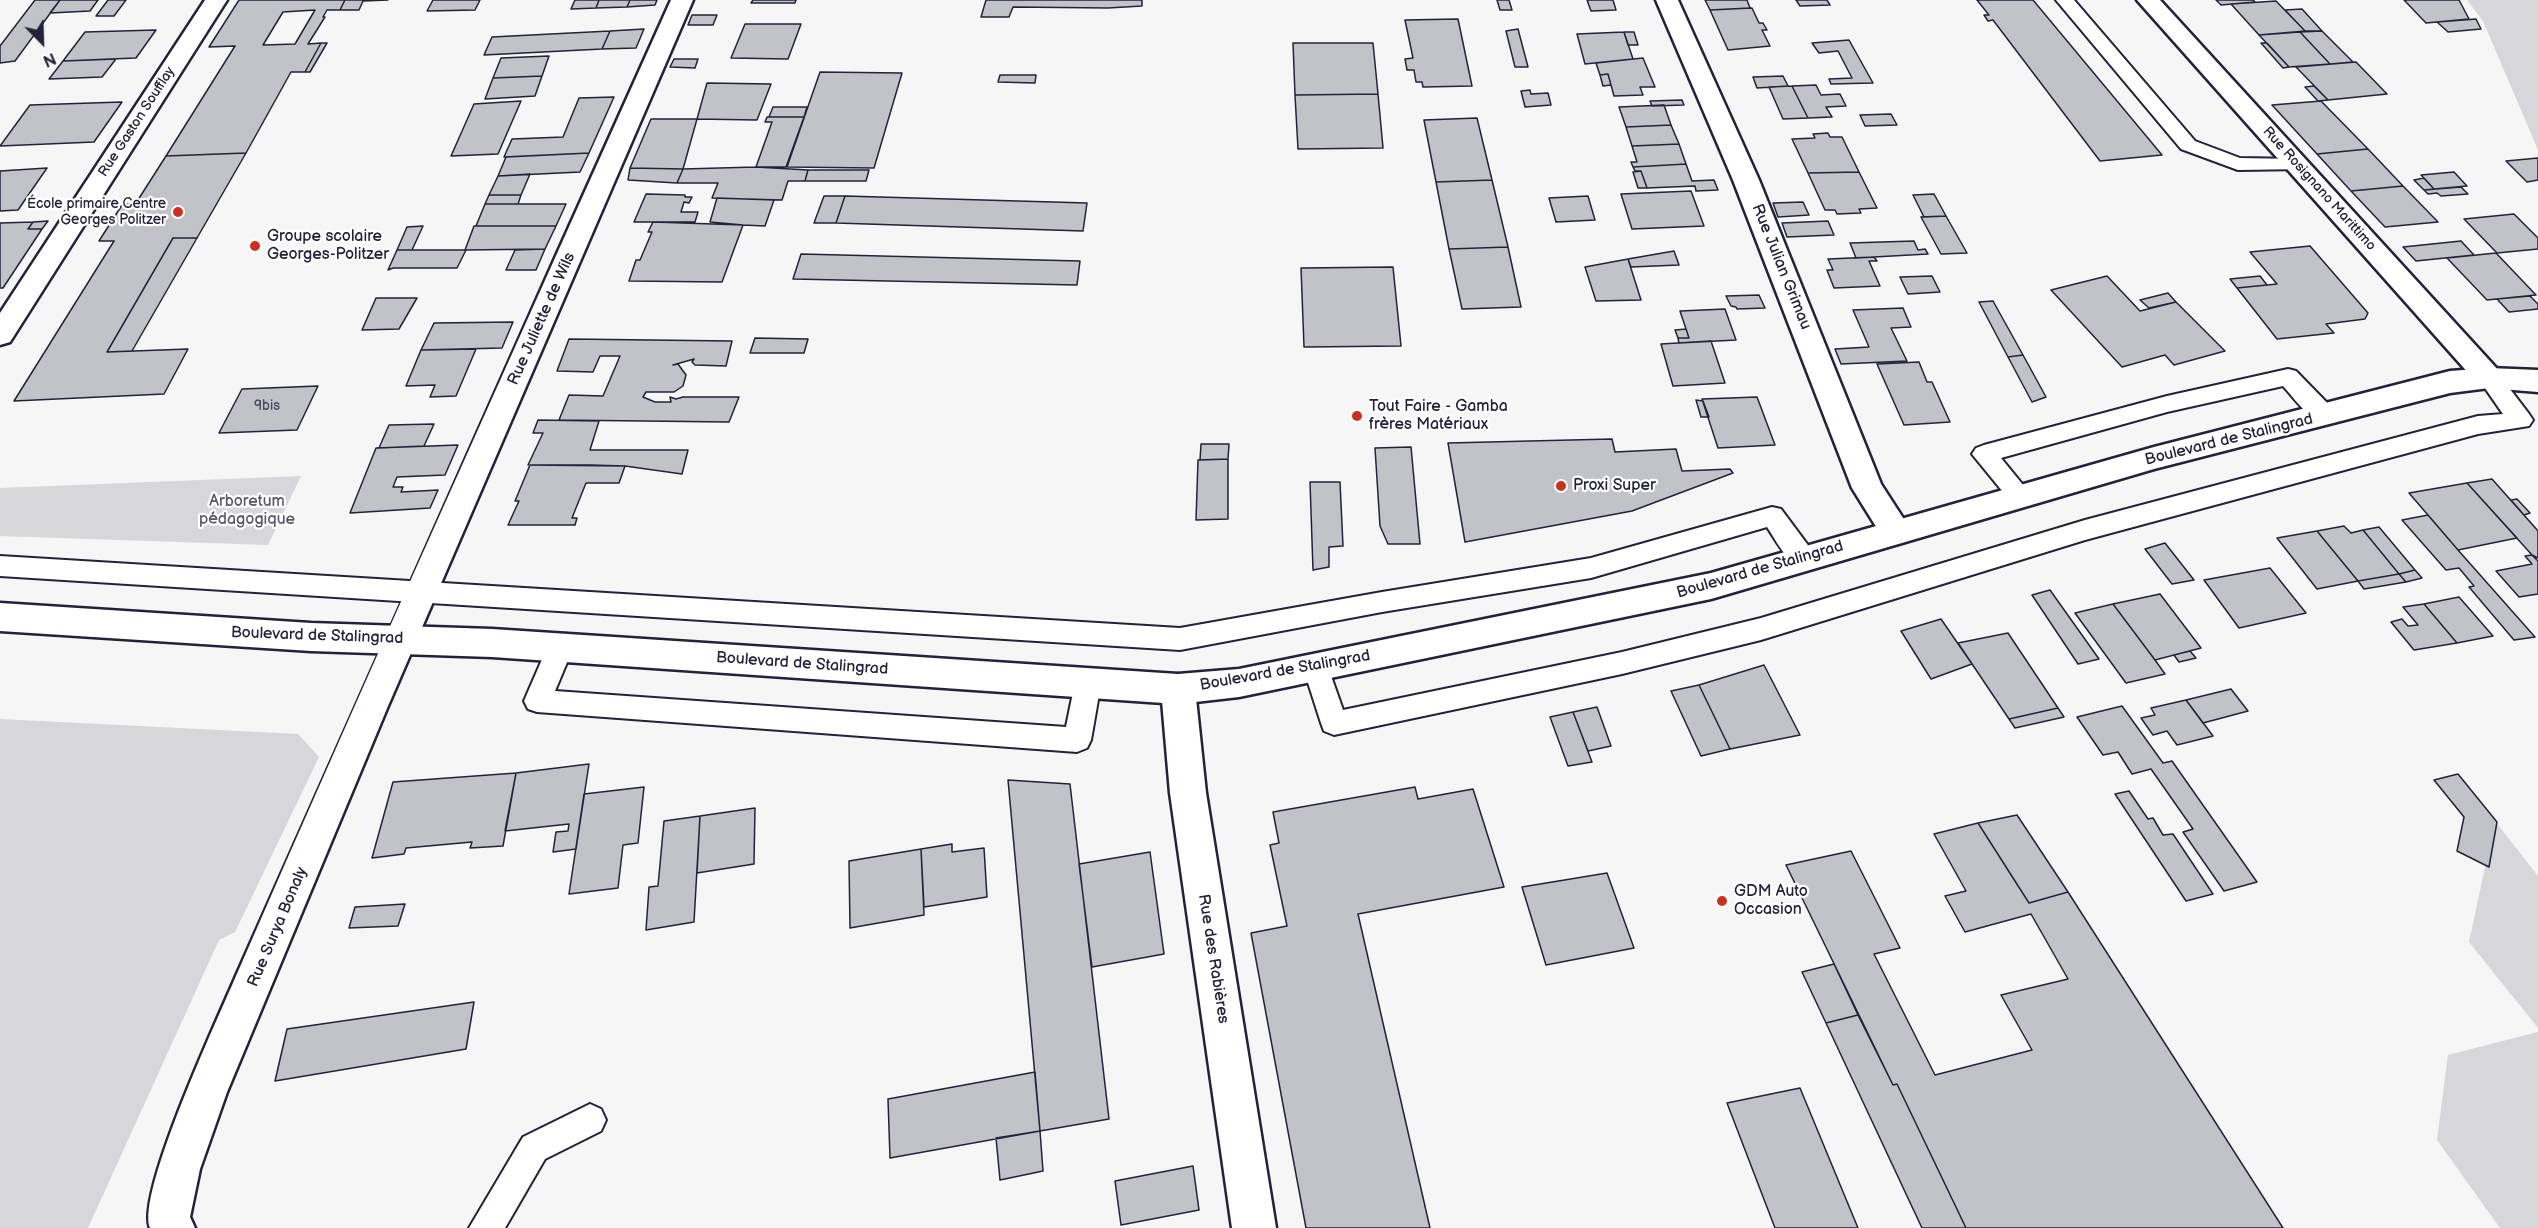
<!DOCTYPE html>
<meta charset="utf-8">
<style>
body{margin:0}
#map{position:relative;width:2538px;height:1228px;overflow:hidden;background:#f6f6f7;font-family:"Balsamiq Sans",sans-serif}
canvas{display:block}
.north{position:absolute;left:12px;top:12px;width:60px;height:60px;-webkit-text-stroke:4px #fff;paint-order:stroke;rotate:157deg;font-size:16px;font-weight:700;line-height:24px;text-align:center;color:#22223b}
.north::after{content:'';display:block;margin:auto;width:21px;height:27px;background:#22223b;clip-path:polygon(50% 0,100% 100%,50% 72%,0 100%)}
</style>
<div id="map">
<canvas width="2538" height="1228"></canvas>
<div class="north">N</div>
</div>
<script>
const ctx = document.querySelector('canvas').getContext('2d');
ctx.lineJoin = 'round';
function fill(path, color) {
  ctx.fillStyle = color;
  ctx.fill(path, 'evenodd');
}
function trace(path, color, width, dash) {
  ctx.strokeStyle = color;
  ctx.lineWidth = width;
  ctx.lineCap = dash ? 'butt' : 'round';
  ctx.setLineDash(dash || []);
  ctx.stroke(path);
}
function drawText(font, color, halo, rows, align = 'center') {
  ctx.font = font + ' "Balsamiq Sans",sans-serif';
  ctx.lineWidth = 4.5;
  ctx.setLineDash([]);
  ctx.textBaseline = 'middle';
  ctx.strokeStyle = halo;
  ctx.fillStyle = color;
  for (const [text, x, y, turn = 0] of rows) {
    ctx.save();
    ctx.translate(x, y);
    ctx.rotate((+turn || 0) * Math.PI / 180);
    ctx.textAlign = isNaN(turn) ? turn : align;
    if (halo) ctx.strokeText(text, 0, 0);
    ctx.fillText(text, 0, 0);
    ctx.restore();
  }
}
const green = new Path2D(`
 M2467,0h71v150l-55,-129z
 M301,476l-33,69 -268,-9v-48z
 M0,719l298,15 21,23 -84,175 -16,8 -131,288h-88z
 M2495,821l43,55v152l-69,-86z
 M2538,1032v196h-38l-63,-88 11,-85z`);
const building = new Path2D(`
 M35,0h25l-45,61 -15,2v-17z
 M60,0h38l-8,11 -40,2z
 M108,0h18l-12,16h-18z
 M239,0h106l-5,10h-13l-4,7h2l-17,27 13,-1 -16,29h-14l-45,81 -80,3 69,-110 -26,1zM315,10l-20,34 -32,1 20,-33z
 M345,0h43l-25,1 -4,9h-19z
 M433,0h47l-5,10 -48,1z
 M575,0h24l-3,8 -25,1z
 M599,0h31l-3,7 -31,1z
 M630,0h27l-2,5 -28,2z
 M753,0h43l-1,3h-44z
 M986,0h156v6l-34,2 -95,-1 -4,10h-28z
 M1497,0h12l3,10h-12z
 M1587,0h26l3,10 -25,1z
 M1705,0h42l3,8 -40,2z
 M1796,0h31l3,5 -30,1z
 M1977,0h56l129,155 -62,6 -107,-141 -5,1 -4,-6h5z
 M2216,0h37l2,2 -34,3z
 M2404,0h55l10,19 -43,4z
 M2276,1l29,30 -46,4 -28,-31z
 M1752,8l7,15h4l4,7h-5l8,16 -42,4 -18,-40z
 M2302,9l20,22h-17l-20,-21z
 M692,15h25l-4,10h-25z
 M1458,19l14,67 -49,1 -1,-5h-6l-2,-12h-7l-2,-11 8,-1 -8,-38z
 M2476,19l5,10 -33,3 -11,-10z
 M745,24h56l-13,35 -57,-1z
 M644,29l-8,19 -34,1 8,-18z
 M1518,29l10,38h-13l-9,-36z
 M156,30l-20,28 -73,3 22,-29z
 M610,31l-8,18 -118,6 8,-18z
 M2322,31l31,31 -23,2 -30,-32z
 M1624,32l9,27 -48,5 -8,-30z
 M1624,32h10l4,13h-10z
 M2300,32l30,32 -41,3 -30,-32z
 M1849,40l24,43 -42,1 -2,-5 23,-1 -14,-27 -19,2 -7,-10z
 M321,43h6l-17,29h-5z
 M1293,43h80l5,51 -83,1z
 M2261,43h6l22,24 -6,1z
 M549,56l-7,20 -49,2 8,-20z
 M1643,58l12,29h-15l3,8 -29,1 -6,-22 -8,1 -4,-12z
 M116,59l-14,18 -53,2 14,-18z
 M674,59h24l-3,9 -25,-1z
 M2356,62l31,32 -59,6 -32,-33z
 M820,72l82,1 -28,95 -87,-1z
 M1608,74l3,11 -8,1 -3,-11z
 M1000,75h36l-1,8 -37,-1z
 M542,76l-7,20 -50,3 8,-21z
 M1783,76l5,10 -31,2 -4,-11z
 M707,83l64,1 -14,36 -60,-1z
 M1816,85l5,10 19,-1 6,12 -20,1 6,10 -24,1 -16,-32z
 M1792,86l16,32 -25,1 -14,-32z
 M2314,86l14,14 -10,1 -13,-14z
 M1530,90l1,4 17,-1 3,12 -26,2 -4,-16z
 M1378,94l5,54 -85,1 -3,-54z
 M614,97l-25,56 -85,4 8,-18 51,-2 16,-39z
 M1682,100l2,5 -32,1 -2,-5z
 M521,101l-23,53 -47,2 23,-52z
 M2321,101l47,48 -51,5 -45,-49z
 M122,102l-28,40 -94,4 30,-41z
 M1664,105l7,20 -45,2 -7,-20z
 M773,107h34l-3,10h-35z
 M1891,114l6,11 -32,1 -5,-11z
 M767,117h37l-18,50h-30l16,-45h-7z
 M1477,118l15,62 -56,2 -12,-62z
 M651,119h46l-14,50 -53,-1z
 M1671,125l8,19 -47,2 -6,-19z
 M1828,133l2,4h12l17,35 -51,1 -16,-34 23,-1 -2,-4z
 M1679,144l7,20 -53,3 -2,-5h6l-5,-16z
 M2368,149l35,37 -52,5 -34,-37z
 M246,153l-49,85h-24l-66,114 81,-3 -24,45 -150,7 100,-160h-15l23,-36 14,-2 30,-47z
 M589,153l-9,19 -82,4 8,-19z
 M2538,158v22l-11,2 -21,-21z
 M1686,164l6,17 22,-1 4,10 -22,1 -1,-5 -48,2 -6,-17h-6l-2,-4z
 M756,167l52,3 -3,11h-17l-6,19 -70,-2 6,-15h-41l6,-14z
 M47,168l-29,42 -18,1v-40z
 M630,168l53,1 -6,14 -49,-3z
 M808,170h61l-3,11h-61z
 M1641,171l6,17h-9l-5,-16z
 M1859,172l18,36 -18,1 2,4 -24,1 -2,-4h-10l-17,-37z
 M2454,172l13,14 -33,3 -13,-14z
 M530,174l-9,21h-32l9,-19z
 M2424,178l10,11 -10,1 -10,-10z
 M1492,180l16,67 -59,2 -13,-67z
 M2403,186l35,36 -53,5 -34,-36z
 M2461,187l7,7 -27,2 -4,-3 -9,1 -4,-4z
 M1691,191l13,35 -72,3 -11,-35z
 M646,194l39,1v2h7l-3,6 -5,-1 -3,10h17l-3,10h-61z
 M1934,194l12,22 -22,1 -11,-22z
 M489,195h32l-3,9h-33z
 M824,196h21l-9,27h-22z
 M845,196l242,7 -4,28 -247,-8z
 M1588,196l7,24 -39,2 -7,-24z
 M717,198l57,2 -9,26 -22,-1 -33,-3z
 M1803,202l6,13 -31,2 -5,-14z
 M485,204h81l-10,22h-80z
 M2514,214l24,24v11l-41,4 -33,-34z
 M1946,216l21,37 -26,1 -20,-37z
 M48,221l-6,8h-14l5,-7z
 M1828,221l6,14 -47,2 -5,-14z
 M33,222l-5,7h14l-39,59h-3v-65z
 M653,222l90,3 -21,57 -93,-1 7,-21h4l12,-28h-4z
 M423,226l-11,24h-15l10,-23z
 M474,226h82l-11,23 -80,1z
 M173,238h24l-65,113 -25,1z
 M1914,241l4,9 7,-1 3,5 -72,4 -6,-15z
 M2461,241l13,14 -58,6 -13,-14z
 M2310,246l58,67 -3,6 -39,5 8,9 -57,6 -40,-51 40,-4 -27,-32z
 M1508,247l13,60 -59,2 -13,-60z
 M545,249l-9,21h-30l9,-20z
 M397,250h69l-9,18h-64l-5,2z
 M1674,251l5,14 -48,2 -3,-8z
 M2496,253l40,42 -49,5 -40,-42z
 M801,254l279,7 -3,24 -284,-6z
 M1874,257l3,4h-8l11,25 -46,2 -7,-18h6l-5,-11z
 M1628,259l13,41 -45,1 -11,-34z
 M1393,267l8,79 -97,1 -3,-79z
 M1932,276l8,16 -32,2 -8,-17z
 M2107,276l33,35 36,-9 49,49 -51,14 -9,-10 -43,12 -71,-77z
 M2260,276l7,9 -30,3 -7,-9z
 M2168,293l8,9 -27,6 -9,-8z
 M1759,295l6,13 -28,1 -1,-2 -5,-1 -5,-10z
 M2530,296l8,8v5l-29,3 -12,-13z
 M376,298h41l-18,31 -37,1z
 M1993,301l30,54 -15,2 -29,-55z
 M1903,308l8,19 -20,1 16,33 -66,3 -6,-15 34,-2 -16,-37z
 M1725,309l11,31 -57,3 -1,-5h11l-9,-27z
 M513,322l-11,26 -81,2 13,-27z
 M1686,329l3,9h-11l-3,-8z
 M755,338l53,1 -4,14h-54z
 M569,339l163,2 -6,25 -31,-1 -3,-3 2,-3 -21,6 5,-1 8,11 -3,11 -9,6h-28l-3,5 12,5h16l-1,-5 6,2 7,-2h56l-10,25 -170,-2 10,-25 34,1 17,-40h-20l-7,16 -36,-1z
 M1711,341l14,42 -52,3 -12,-42z
 M476,349l-20,47 -26,1 5,-12 -29,1 15,-36z
 M2023,355l23,42 -14,5 -24,-45z
 M1919,362l8,20h5l18,40 -46,3 -27,-61z
 M318,386l-21,44 -78,3 23,-44z
 M1757,397l18,48 -57,3 -16,-49z
 M1696,400l7,1 6,16h-8z
 M538,420l61,1 -9,29h98l-6,24 -57,-8 -97,-1 15,-32h-10z
 M434,424l-10,22 -45,2 10,-23z
 M1612,439l3,13 61,-3 6,22 48,-2 3,4 -101,38 -167,31 -17,-99z
 M1201,444h28l-1,15 -28,1z
 M458,445l-13,30 -48,2 -4,10h10l-2,5 37,-2 -8,18 -80,5 26,-65z
 M1411,447l9,97h-32l-8,-18 -5,-78z
 M1228,459v60l-32,1 2,-60z
 M530,465h60l35,1 -6,17h-33l-14,35h5l-2,7h-67l11,-24h-4z
 M2492,479l46,52v27l-6,-3 -65,-72z
 M1310,482h30l3,64 -14,1v20l-16,3z
 M2467,483l50,55 -59,12 -49,-57z
 M2517,499l13,14 -6,2 -13,-15z
 M2428,515l30,35 77,87 -21,3 -45,-53 5,-1 -15,-18 -13,2 -44,-50z
 M2344,526l7,7 12,-3 36,44 -41,7 -41,-50z
 M2379,527l36,43 -16,4 -36,-44z
 M2317,531l41,50 -41,8 -40,-51z
 M2165,543l29,37 -22,4 -27,-35z
 M2532,555l6,6v33l-19,3 -23,-26 36,-7 -7,-8z
 M2270,568l36,45 -67,15 -35,-48z
 M2415,570l7,8 -16,4 -7,-8z
 M2399,574l7,8 -42,7 -6,-8z
 M2050,590l49,69 -21,5 -46,-69z
 M2160,594l41,54 -46,12 -42,-56z
 M2459,597l34,39 -36,7 -33,-39z
 M2113,604l42,56 10,14 -39,9 -51,-70z
 M2424,604l33,39 -43,7 -23,-28 11,-3 6,7 10,-1 -15,-18z
 M1941,619l31,45 -41,15 -30,-48z
 M2008,633l50,75 -49,11 -51,-76z
 M2190,651l6,7 -17,4 -5,-7z
 M1764,665l36,70 -70,14 -31,-64z
 M1699,685l31,64 -29,7 -30,-65z
 M2231,689l17,22 -45,12 -17,-23z
 M2186,700l27,36 -36,9 -10,-14 -14,4 -12,-17 14,-3 -4,-7z
 M2122,706l41,57 9,-2 85,121 -33,9 -41,-59 10,-3 -42,-60 -19,5 -14,-22 -15,3 -26,-38z
 M1597,707l14,39 -23,5 -15,-39z
 M2058,708l6,9 -49,11 -6,-9z
 M1573,712l19,50 -24,4 -18,-49z
 M589,764l-13,85 -23,3 3,-20 12,-1 1,-7 -64,7 11,-58z
 M516,773l-13,73 -33,2 2,-6 -66,6 -2,6 -32,4 21,-76z
 M2458,774l39,48 -8,45 -32,-16 7,-34 -30,-37z
 M1008,780l62,4 39,335 -69,12z
 M644,787l-6,56 -15,2 -5,43 -49,6 15,-100z
 M1415,787l3,12 55,-10 31,98 -146,27 72,314h-124l-55,-295 36,-7 -17,-81 9,-2 -6,-31z
 M2129,791l19,28 5,-1 10,17 10,-1 40,60 -27,7 -71,-107z
 M755,808l-1,56 -57,9 3,-57z
 M2017,815l51,77 -39,11 -51,-80z
 M700,816l-6,106 -48,8 3,-43 9,-1 6,-65z
 M1978,823l51,80 39,-11 215,336h-317l-69,-144 -4,1 -107,-220 65,-14 49,97 -26,6 61,121 97,-25 -31,-55 67,-16 -37,-65 -66,18 -20,-36 21,-5 -32,-57z
 M952,844v8l32,-4 3,49 -63,10 -3,-58z
 M921,849l3,66 -74,13 -1,-67z
 M1150,852l14,102 -72,13 -13,-103z
 M1607,873l27,75 -88,17 -24,-78z
 M405,904l-7,22 -49,2 6,-21z
 M1834,964l24,51 -32,8 -24,-51z
 M474,1002l-8,47 -191,32 12,-52z
 M1858,1015l35,70 4,-1 69,144h-44l-96,-205z
 M1035,1072l5,59 -150,27 -2,-59z
 M1800,1088l58,140h-83l-48,-125z
 M1040,1131l3,40 -43,9 -4,-42z
 M1193,1166l6,44 -78,15 -6,-44z`);
const service = new Path2D(`
 M2056,0h18l121,141 45,17 59,1 7,2 3,4 -3,4 -68,1 -57,-21z
 M2288,369l8,2 38,39 3,6 -3,6c-20,6 -38,-22 -51,-36l-116,26 -166,46 31,38 -4,7 -8,2 -8,-2 -40,-49 4,-6 8,-3 183,-49z
 M2489,370l8,2 32,42 4,6 -4,6 -51,8 -393,106 -324,100 -139,34 -288,61 -10,-4 -3,-8 -18,-56 4,-8 9,-3 9,3 18,51 279,-58 139,-34 324,-98 393,-104 25,-2 -25,-36 3,-6z
 M1772,507l9,2 32,43 3,7 -3,7c-22,7 -35,-23 -46,-39l-176,51 -209,34 -202,38 -1180,-74v-20l1180,72 202,-36 209,-34z
 M560,637l9,3 4,8 -18,43 511,36 9,-44 4,-8 9,-3 9,3 4,8 -10,57 -4,8 -10,4 -540,-40 -9,-3 -4,-8 23,-53 4,-8z
 M590,1104l11,5 5,11 -5,11 -56,28 -40,69h-36l54,-91z`);
const minor = new Path2D(`
 M205,0h22l-217,342 -10,3v-32z
 M671,0h22l-305,706 -161,386 -27,77 -10,48 5,11h-45c-14,-34 68,-210 86,-252 142,-326 289,-651 435,-976z
 M1656,0h22l81,180 122,304 31,48 -5,9 -11,3 -11,-3 -33,-53 -119,-308z
 M2137,0h23l339,371 5,7 -5,7 -10,3 -10,-3z
 M1178,674l12,5 5,10 11,104 70,435h-44l-62,-435 -9,-104 5,-10z`);
const secondary = new Path2D(`
 M2489,368l49,2v22l-49,-4 -39,5 -296,76 -443,130 -472,98 -61,7 -686,-47 -181,-6 -311,-20v-28l311,20 181,6 686,45 61,-5 472,-96 443,-126 296,-76z`);
const markers = [
 [178,212,6,"#c8321e"],
 [255,246,6,"#c8321e"],
 [1357,416,6,"#c8321e"],
 [1561,486,6,"#c8321e"],
 [1722,901,6,"#c8321e"]
];
const farStreetnames = [
 ["Rue Gaston Soufflay",137,122,-57],
 ["Rue Rosignano Marittimo",2319,189,48]
];
const farPoinames = [
 ["École primaire Centre",166,204],
 ["Georges Politzer",166,220]
];
const numberNames = [
 ["9bis",267,406]
];
const poiNames = [
 ["Groupe scolaire",267,237],
 ["Georges-Politzer",267,255],
 ["Tout Faire - Gamba",1369,407],
 ["frères Matériaux",1369,425],
 ["Proxi Super",1573,486],
 ["GDM Auto",1734,892],
 ["Occasion",1734,910]
];
const streetNames = [
 ["Rue Julian Grimau",1781,267,68],
 ["Rue Juliette de Wils",542,319,-66],
 ["Boulevard de Stalingrad",2229,440,-14],
 ["Boulevard de Stalingrad",1760,570,-16],
 ["Boulevard de Stalingrad",317,636,2],
 ["Boulevard de Stalingrad",802,664,4],
 ["Boulevard de Stalingrad",1285,671,-10],
 ["Rue Surya Bonaly",278,927,-67],
 ["Rue des Rabières",1213,959,81]
];
const parkNames = [
 ["Arboretum",247,502],
 ["pédagogique",247,520]
];
fill(green, '#d7d7db');
fill(building, '#c2c2c9');
trace(building, '#22223b', 1.5);
trace(service, '#22223b', 4);
trace(minor, '#22223b', 5);
trace(secondary, '#22223b', 5);
fill(service, '#fff');
fill(minor, '#fff');
fill(secondary, '#fff');
for (const [x, y, r, color] of markers) {
  const dot = new Path2D();
  dot.arc(x, y, r, 0, 2 * Math.PI);
  ctx.fillStyle = color;
  ctx.fill(dot);
  trace(dot, '#fff', 2);
}
drawText('14px', '#22223b', '#fff', farStreetnames);
drawText('14px', '#22223b', '#fff', farPoinames, 'right');
drawText('14px', '#4a4a5e', null, numberNames);
drawText('16px', '#22223b', '#fff', poiNames, 'left');
drawText('16px', '#22223b', '#fff', streetNames);
drawText('16px', '#58586b', '#fff', parkNames);
</script>
